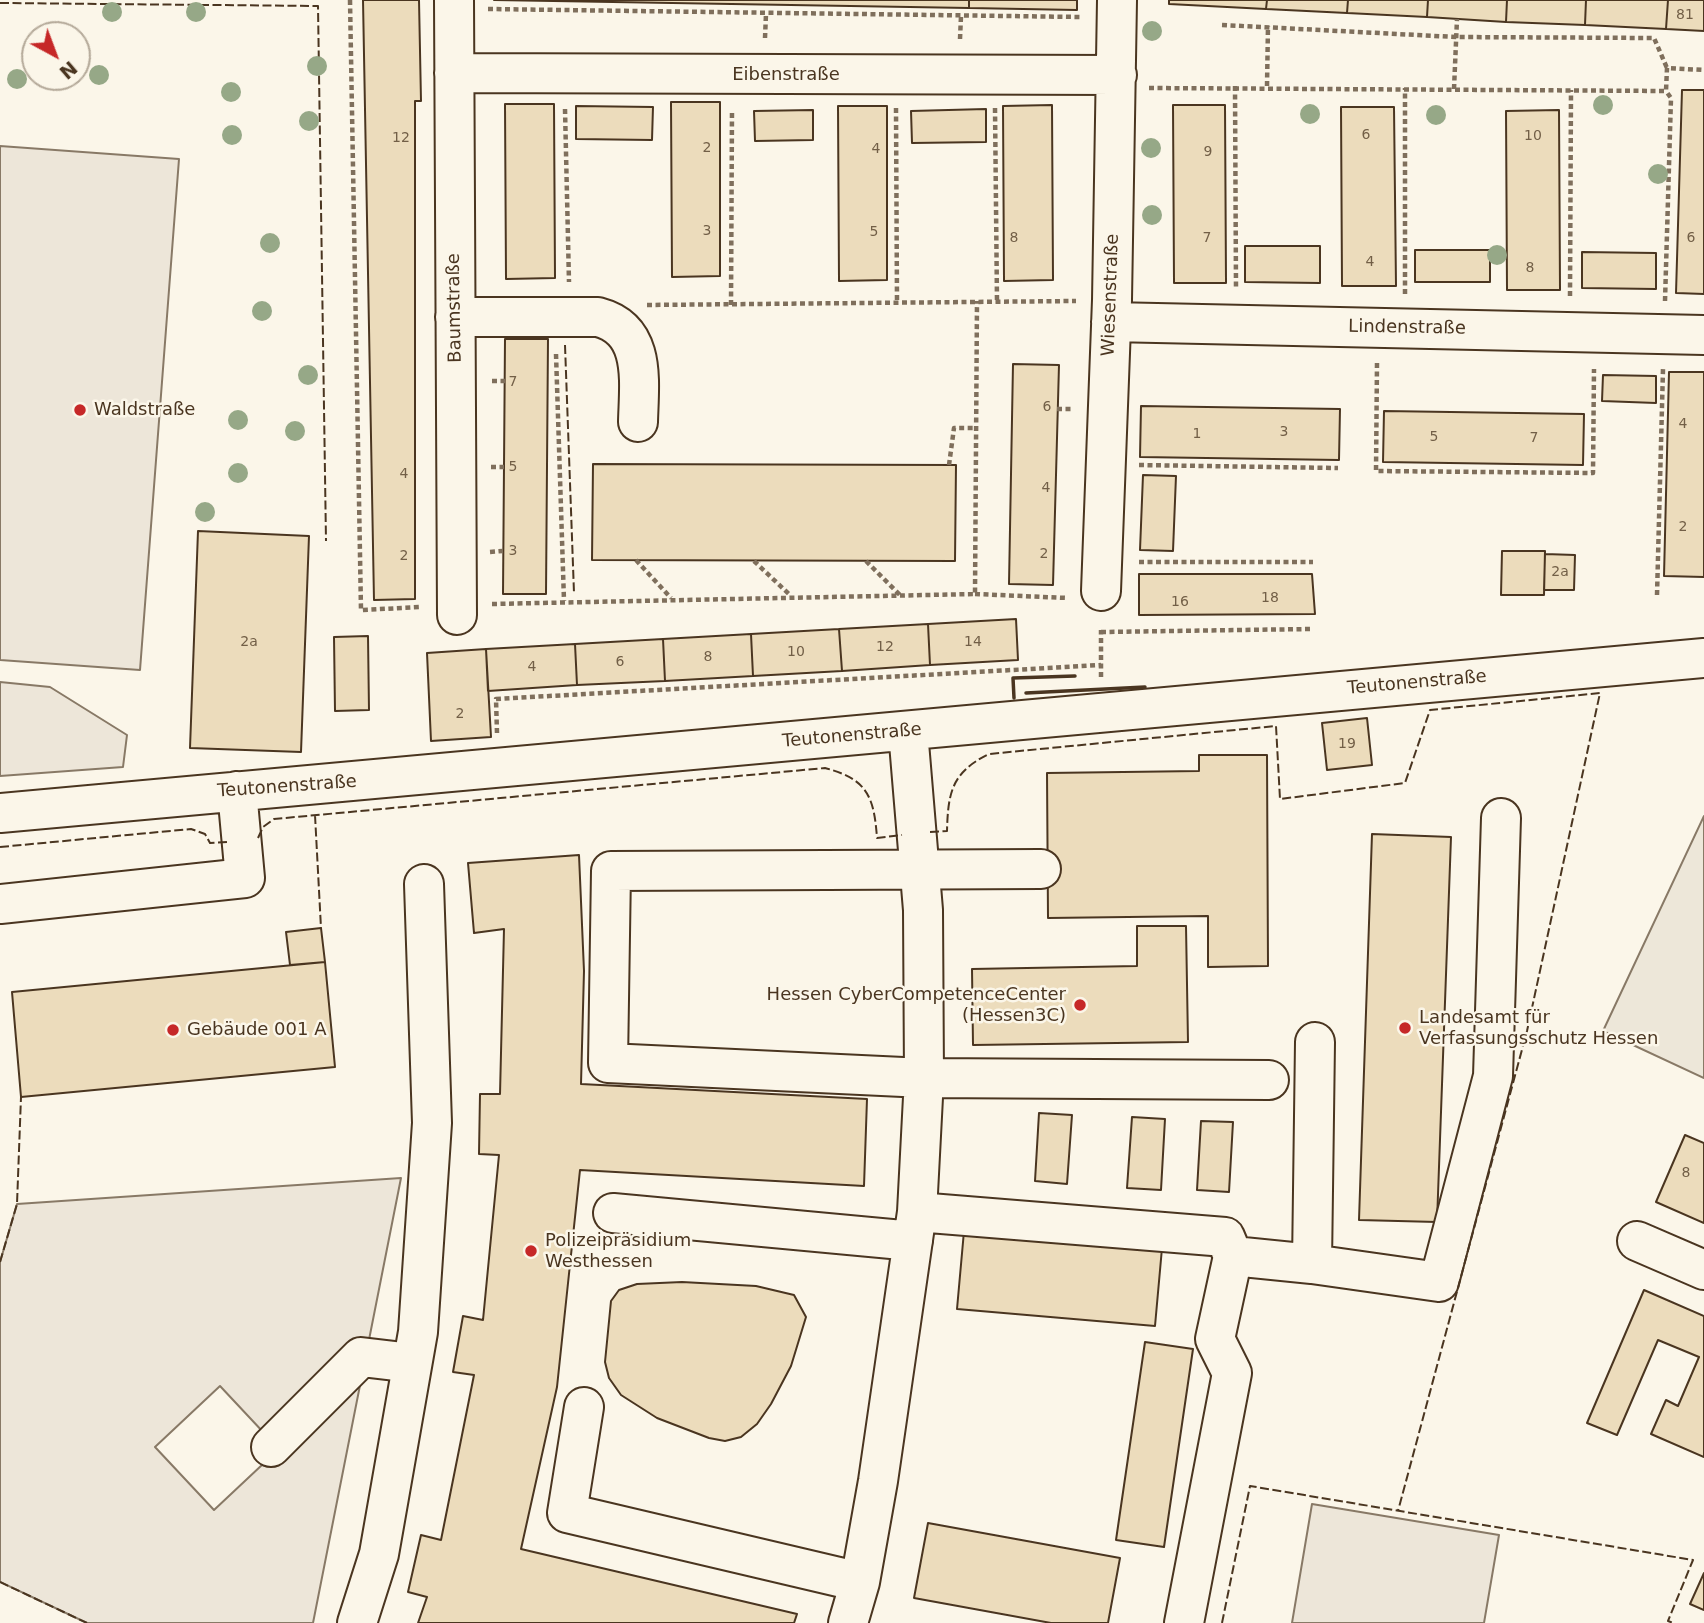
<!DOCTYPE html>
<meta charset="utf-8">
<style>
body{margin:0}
#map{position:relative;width:1704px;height:1623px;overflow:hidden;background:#fbf6e9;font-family:"DejaVu Sans",sans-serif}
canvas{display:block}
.north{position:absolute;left:21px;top:21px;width:70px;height:70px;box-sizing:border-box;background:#fbf6e9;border:2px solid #b4a999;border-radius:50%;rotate:139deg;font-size:19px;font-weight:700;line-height:28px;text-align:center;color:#4a3520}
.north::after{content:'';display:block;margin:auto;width:24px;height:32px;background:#c62828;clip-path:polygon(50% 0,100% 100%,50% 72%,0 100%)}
</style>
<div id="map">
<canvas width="1704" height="1623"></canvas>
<div class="north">N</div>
</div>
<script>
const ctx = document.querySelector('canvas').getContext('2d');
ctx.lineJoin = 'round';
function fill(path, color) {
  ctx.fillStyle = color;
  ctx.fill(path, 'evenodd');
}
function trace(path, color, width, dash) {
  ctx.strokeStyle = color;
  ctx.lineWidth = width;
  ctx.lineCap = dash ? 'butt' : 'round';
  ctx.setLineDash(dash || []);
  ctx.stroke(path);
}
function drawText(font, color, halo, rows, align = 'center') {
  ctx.font = font + ' "DejaVu Sans",sans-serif';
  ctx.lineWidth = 5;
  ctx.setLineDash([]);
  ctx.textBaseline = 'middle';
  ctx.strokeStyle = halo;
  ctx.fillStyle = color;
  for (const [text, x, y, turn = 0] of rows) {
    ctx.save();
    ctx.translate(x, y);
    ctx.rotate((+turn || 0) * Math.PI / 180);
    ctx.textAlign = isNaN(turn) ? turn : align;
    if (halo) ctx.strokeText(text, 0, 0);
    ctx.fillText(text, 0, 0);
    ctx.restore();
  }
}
const green = new Path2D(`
 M0,146l179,13 -39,511 -140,-10z
 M0,682l50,5 77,48 -4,32 -123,9z
 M401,1178l-88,445h-226l-87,-41v-320l17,-58zM220,1386l59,63 -65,61 -59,-63z
 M1312,1504l187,31 -15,88h-192z`);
const parking = new Path2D(`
 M1704,816v262l-101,-47z`);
const building = new Path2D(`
 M363,0h56l2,101h-6v498l-41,1z
 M494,0h475v8z
 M969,0h108v10l-108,-2z
 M1169,0h98l-1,9 -97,-5z
 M1267,0h81l-1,13 -81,-4z
 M1348,0h80l-1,17 -80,-4z
 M1428,0h79l-1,22 -79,-5z
 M1507,0h79l-1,25 -79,-3z
 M1586,0h82l-2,29 -81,-4z
 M1668,0h36v31l-38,-2z
 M1682,90h22v204l-28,-1z
 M671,102h49v174l-48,1z
 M505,104h49l1,174 -49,1z
 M1052,105l1,175 -49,1 -1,-175z
 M1173,105h52l1,178h-52z
 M576,106l77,1 -1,33 -76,-1z
 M838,106h49v174l-48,1z
 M1341,107h53l2,179h-54z
 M986,109v33l-74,1 -1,-32z
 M813,110v30l-58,1 -1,-30z
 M1559,110l1,180h-53l-1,-179z
 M1245,246h75v37l-75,-1z
 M1415,250h75v32h-75z
 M1582,252l74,1v36l-74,-1z
 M505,339h43l-2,255h-43z
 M1013,364l46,1 -6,220 -44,-1z
 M1669,372h35v205l-40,-1z
 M1603,375l53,1v27l-54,-2z
 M1141,406l199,3 -1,51 -199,-3z
 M1384,411l200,3 -1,51 -200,-3z
 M593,464l363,1 -1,96 -363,-1z
 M1143,475l33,1 -3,75 -33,-1z
 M198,531l111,5 -8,216 -111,-4z
 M1502,551h43l-1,44h-43z
 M1545,554l30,1 -1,35h-30z
 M1139,574h173l3,40 -176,1z
 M1016,619l2,41 -88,5 -2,-41z
 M928,624l2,41 -88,6 -3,-42z
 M839,629l3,42 -89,5 -2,-42z
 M751,634l2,42 -88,5 -2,-42z
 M368,636l1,74 -34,1 -1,-74z
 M663,639l2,42 -88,4 -2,-41z
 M575,644l2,41 -89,6 -2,-42z
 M486,649l5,88 -60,4 -4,-88z
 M1367,718l5,47 -45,5 -5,-47z
 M1199,755h68l1,211 -60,1v-51l-160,2 -1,-145 152,-2z
 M1372,834l79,3 -14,385 -78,-2z
 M579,855l5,116 -3,113 286,15 -3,87 -284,-16 -23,217 -36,162 276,65 -3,9h-376l9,-26 -19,-5 13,-57 20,5 33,-165 -21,-3 10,-56 20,4 16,-165 -20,-1 1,-60h20l4,-165 -30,4 -6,-70z
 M1137,926h49l2,116 -215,3 -1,-76 165,-3z
 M321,928l4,34 -35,3 -4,-33z
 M325,962l10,105 -314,30 -9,-105z
 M1039,1113l33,2 -5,69 -32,-3z
 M1132,1117l33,2 -4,71 -34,-2z
 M1201,1121l32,1 -4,70 -32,-2z
 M1685,1135l19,8v80l-48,-21z
 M964,1231l198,17 -7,78 -198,-17z
 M682,1282l74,4 38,9 12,22 -15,49 -20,38 -14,20 -16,13 -16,4 -16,-3 -52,-20 -36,-23 -12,-17 -4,-16 6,-61 8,-11 18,-6z
 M1644,1290l60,26v141l-53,-23 15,-34 12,6 21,-49 -41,-17 -41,95 -30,-12z
 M1145,1342l48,7 -29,198 -48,-7z
 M928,1523l192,35 -12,65h-57l-137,-25z
 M1704,1573v37l-14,-6z`);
const path = new Path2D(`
 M350,0l11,610 60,-3
 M488,9l593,8
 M1222,25l234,12 198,1 13,30
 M765,38l1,-24
 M960,39l1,-23
 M1235,86l1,202
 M1267,86l1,-60
 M1149,88l517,3 1,-23 37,2
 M1454,89l3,-70
 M896,108l1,194
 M995,108l2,194
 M565,109l4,173
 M1405,294v-206
 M1570,296l1,-206
 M1665,301l6,-203 -5,-7
 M647,305l429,-4
 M731,305l1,-195
 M556,354l8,247
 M1377,363l-1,108 217,2 1,-104
 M492,381h13
 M1057,409h15
 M949,465l5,-37h22
 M1139,465l199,3
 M491,467h13
 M490,552l13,-1
 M636,560l35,38
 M754,561l37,35
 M866,561l34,34
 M1139,562h174
 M975,594l93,4
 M1657,595l6,-226
 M492,604l483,-10 2,-293
 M1101,632l210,-3
 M1101,677v-47
 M497,733l-1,-34 605,-34`);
const minor = new Path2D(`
 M454,0l3,615
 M454,73l663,2
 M455,317h143c49,13 41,64 40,105
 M1111,322l593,13
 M1101,591l11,-291 5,-300
 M0,813l1704,-155
 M1041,869l-430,2 -3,192 316,15 345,2
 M0,904l245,-26 -8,-87
 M1315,1042l-3,222 127,18 54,-206 8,-258
 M917,1212l308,25 8,19 -18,83 17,34 -48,250
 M613,1213l300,28
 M1637,1241l67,29
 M1233,1256l79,8
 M584,1407l-17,106 293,69
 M271,1447l90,-90 51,6
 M357,1623l22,-69 39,-222 14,-209 -8,-239
 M848,1623l12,-41 18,-101 39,-269 7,-134 -1,-168 -15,-179`);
const fence = new Path2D(`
 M0,3l318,3 8,535
 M565,345l9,248
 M315,815l6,113
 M930,832l17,-1c1,-39 5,-59 42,-77l287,-28 4,73 125,-16 25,-73 170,-17 -73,338 -129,480
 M258,838l5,-11 11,-8 551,-51c42,11 49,28 52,70l25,-3
 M0,847l191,-18 14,5 5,9 17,-1
 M0,1262l17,-58 4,-107
 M0,1582l87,41
 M1222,1623l28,-137 443,74 -25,61 5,2`);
const wall = new Path2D(`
 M1026,693l119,-6
 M1014,698l-1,-20 62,-2`);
const trees = [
 [112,12],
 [196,12],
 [1152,31],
 [317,66],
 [99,75],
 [17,79],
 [231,92],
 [1603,105],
 [1310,114],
 [1436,115],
 [309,121],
 [232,135],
 [1151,148],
 [1658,174],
 [1152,215],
 [270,243],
 [1497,255],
 [262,311],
 [308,375],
 [238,420],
 [295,431],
 [238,473],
 [205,512]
];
const markers = [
 [80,410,7,"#c62828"],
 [1080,1005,7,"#c62828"],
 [1405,1028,7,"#c62828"],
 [173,1030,7,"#c62828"],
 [531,1251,7,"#c62828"]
];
const numberNames = [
 ["81",1685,15],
 ["6",1366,135],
 ["10",1533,136],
 ["12",401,138],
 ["2",707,148],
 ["4",876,149],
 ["9",1208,152],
 ["3",707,231],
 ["5",874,232],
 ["8",1014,238],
 ["7",1207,238],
 ["6",1691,238],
 ["4",1370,262],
 ["8",1530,268],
 ["7",513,382],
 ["6",1047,407],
 ["4",1683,424],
 ["3",1284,432],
 ["1",1197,434],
 ["5",1434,437],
 ["7",1534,438],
 ["5",513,467],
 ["4",404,474],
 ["4",1046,488],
 ["2",1683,527],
 ["3",513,551],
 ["2",1044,554],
 ["2",404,556],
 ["2a",1560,572],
 ["18",1270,598],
 ["16",1180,602],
 ["2a",249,642],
 ["14",973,642],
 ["12",885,647],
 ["10",796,652],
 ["8",708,657],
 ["6",620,662],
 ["4",532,667],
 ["2",460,714],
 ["19",1347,744],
 ["8",1686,1173]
];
const streetNames = [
 ["Eibenstraße",786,75],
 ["Wiesenstraße",1111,295,-88],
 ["Baumstraße",455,308,-91],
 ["Lindenstraße",1407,328,1],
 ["Teutonenstraße",1417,683,-5],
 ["Teutonenstraße",852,736,-5],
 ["Teutonenstraße",287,787,-4]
];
const poiNames = [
 ["Waldstraße",94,410],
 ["Hessen CyberCompetenceCenter",1066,995,"right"],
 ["(Hessen3C)",1066,1016,"right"],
 ["Landesamt für",1419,1018],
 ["Verfassungsschutz Hessen",1419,1039],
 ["Gebäude 001 A",187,1030],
 ["Polizeipräsidium",545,1241],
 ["Westhessen",545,1262]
];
fill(green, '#ede6d9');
trace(green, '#887966', 2);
fill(parking, '#ede7d9');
trace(parking, '#887966', 2);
fill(building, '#ecdcbc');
trace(building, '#4a3520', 2);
trace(minor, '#4a3520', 42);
trace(path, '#7f6f5c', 4.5, [5, 3.5]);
trace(minor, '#fbf6e9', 38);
trace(fence, '#4a3520', 2, [9, 3.5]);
trace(wall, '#4a3520', 3.5);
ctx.fillStyle = '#96a887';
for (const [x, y] of trees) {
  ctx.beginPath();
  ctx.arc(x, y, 10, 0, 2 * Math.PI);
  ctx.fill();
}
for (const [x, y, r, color] of markers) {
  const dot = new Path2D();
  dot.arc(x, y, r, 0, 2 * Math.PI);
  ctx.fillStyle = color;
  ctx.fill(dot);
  trace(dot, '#fbf6e9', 2.5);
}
drawText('14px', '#725f47', null, numberNames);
drawText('18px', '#4a3520', '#fbf6e9', streetNames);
drawText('18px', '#4a3520', '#fbf6e9', poiNames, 'left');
</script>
